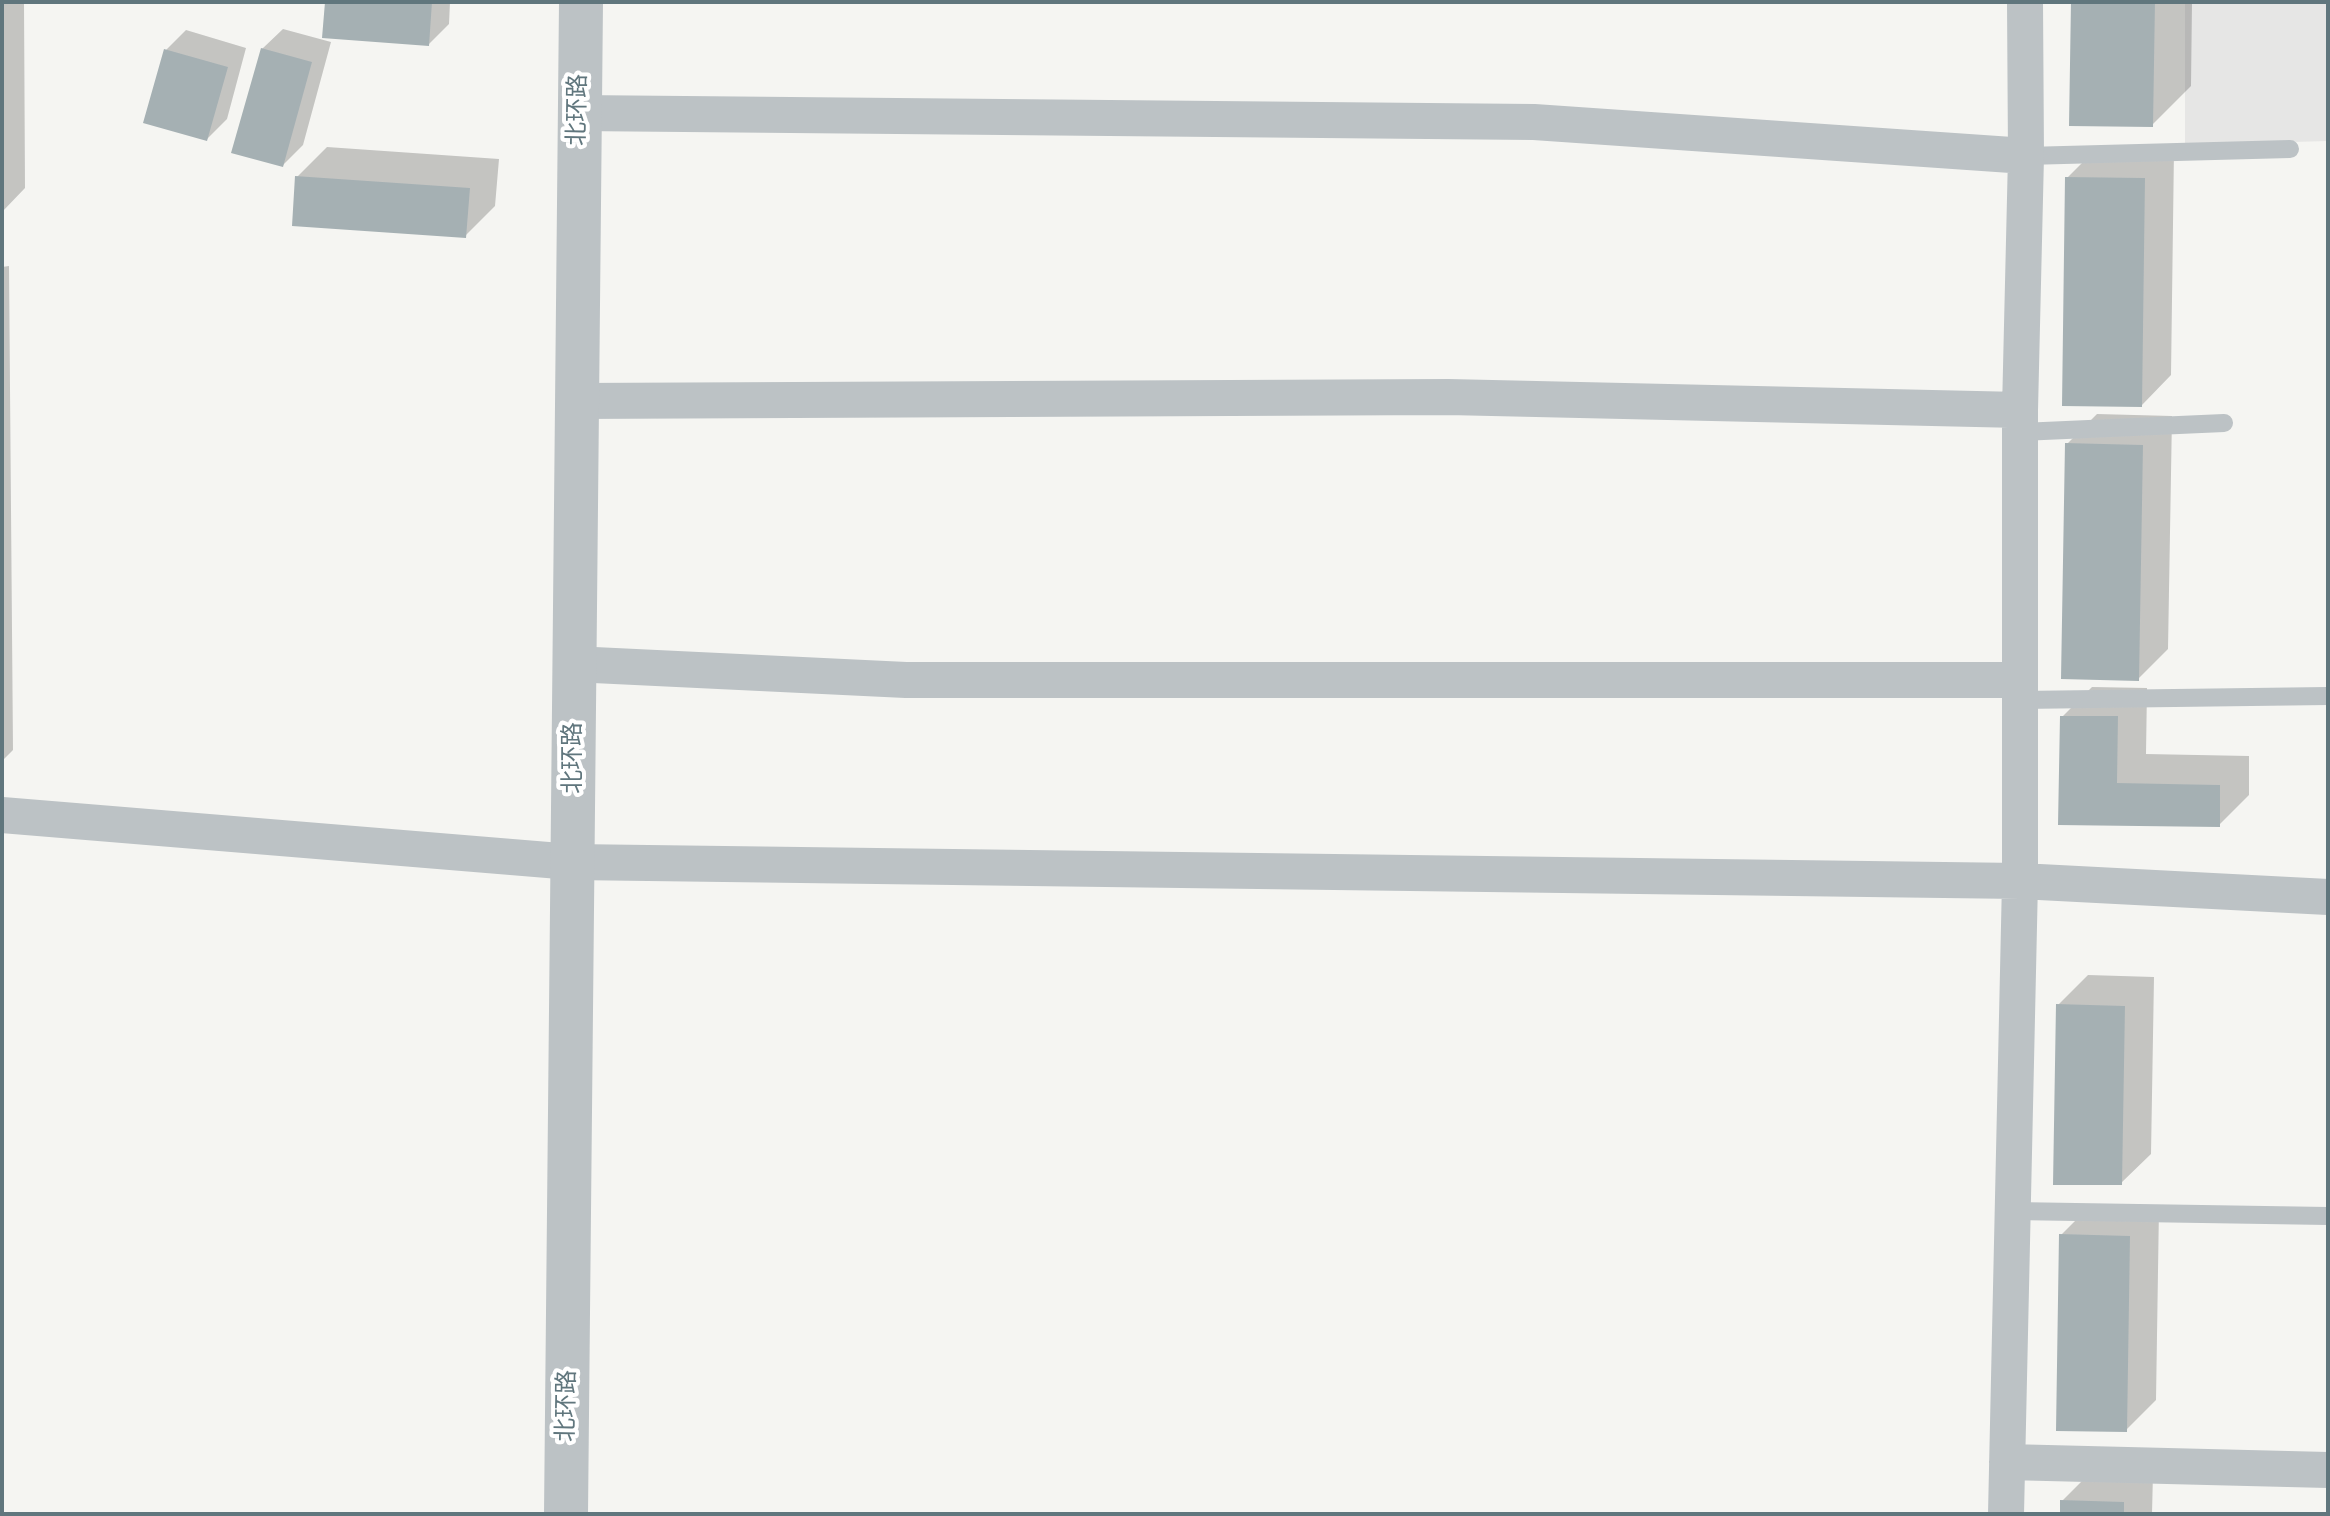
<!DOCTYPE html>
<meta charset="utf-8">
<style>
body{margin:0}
#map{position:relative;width:2330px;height:1516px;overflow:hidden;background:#f5f5f2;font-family:Manrope,sans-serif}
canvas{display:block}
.frame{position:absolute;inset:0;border:4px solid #60767d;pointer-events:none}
</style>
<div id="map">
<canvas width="2330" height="1516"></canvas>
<div class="frame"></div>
</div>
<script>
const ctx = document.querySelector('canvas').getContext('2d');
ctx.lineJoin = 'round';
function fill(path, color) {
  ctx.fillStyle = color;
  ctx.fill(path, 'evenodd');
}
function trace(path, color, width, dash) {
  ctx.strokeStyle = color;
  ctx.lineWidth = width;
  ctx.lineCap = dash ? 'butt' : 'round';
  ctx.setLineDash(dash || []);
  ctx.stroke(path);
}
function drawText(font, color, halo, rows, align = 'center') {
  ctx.font = font + ' Manrope,"Noto Sans SC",sans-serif';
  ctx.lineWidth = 8;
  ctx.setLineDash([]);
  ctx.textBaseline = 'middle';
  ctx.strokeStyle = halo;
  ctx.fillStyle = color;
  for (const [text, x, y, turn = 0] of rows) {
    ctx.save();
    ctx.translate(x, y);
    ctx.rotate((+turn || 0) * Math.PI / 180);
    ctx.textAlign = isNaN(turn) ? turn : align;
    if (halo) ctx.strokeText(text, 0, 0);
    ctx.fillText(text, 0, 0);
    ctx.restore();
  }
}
const built = new Path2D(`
 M2185,2h143v139l-143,4z`);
const shadow = new Path2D(`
 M2,2h22l1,186 -23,24z
 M327,2h123l-1,22 -20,20z
 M2073,2h119l-1,84 -39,39z
 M283,29l48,13 -28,103 -20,20 -21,-116z
 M186,30l60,18 -19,71 -20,20 -41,-89z
 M327,147l172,12 -4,47 -30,30 -168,-59z
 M2097,148l77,1 -3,226 -29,30 -75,-227z
 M9,266l4,484 -11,11v-494z
 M2097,414l75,2 -4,233 -30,30 -71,-235z
 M2092,687l55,1 -1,66 103,2v39l-30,30 -159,-2 2,-106z
 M2088,975l66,2 -3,177 -30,29 -63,-178z
 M2091,1205l68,2 -3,193 -30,30 -65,-195z
 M2092,1471l61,2 -1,41h-90v-13z`);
const building = new Path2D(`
 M325,2h107l-3,44 -107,-8z
 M2071,2h84l-2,125 -84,-1z
 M261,48l51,14 -29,105 -52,-14z
 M164,49l64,18 -21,74 -64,-18z
 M295,176l175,12 -4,50 -174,-12z
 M2065,177l80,1 -3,229 -80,-1z
 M2065,443l78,2 -4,236 -78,-2z
 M2060,716h58l-1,67 103,2v42l-162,-2z
 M2056,1004l69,2 -3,179h-69z
 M2059,1234l71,2 -3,196 -71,-1z
 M2060,1500l64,2v12h-64z`);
const service = new Path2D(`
 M2026,156l264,-7
 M2021,432l203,-9
 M2020,700l308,-4
 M2013,1211l315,5`);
const minor = new Path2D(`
 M578,113l956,9 492,34
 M576,401l872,-4 572,13
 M573,664l333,16h1114
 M2,815l570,47 1448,19 308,16
 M2007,1462l321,8
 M2006,1514l14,-633v-471l6,-254 -1,-154`);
const tertiary = new Path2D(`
 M566,1514l15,-1512`);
const streetNames = [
 ["北环路",578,110,-89],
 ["北环路",573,758,-90],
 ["北环路",567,1406,-89]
];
fill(built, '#e6e6e5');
fill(shadow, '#0003');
fill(building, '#a5b0b3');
trace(service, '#bcc2c5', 18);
trace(minor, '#bcc2c5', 36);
trace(tertiary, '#bcc2c5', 44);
drawText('24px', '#60767d', '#fff', streetNames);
</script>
